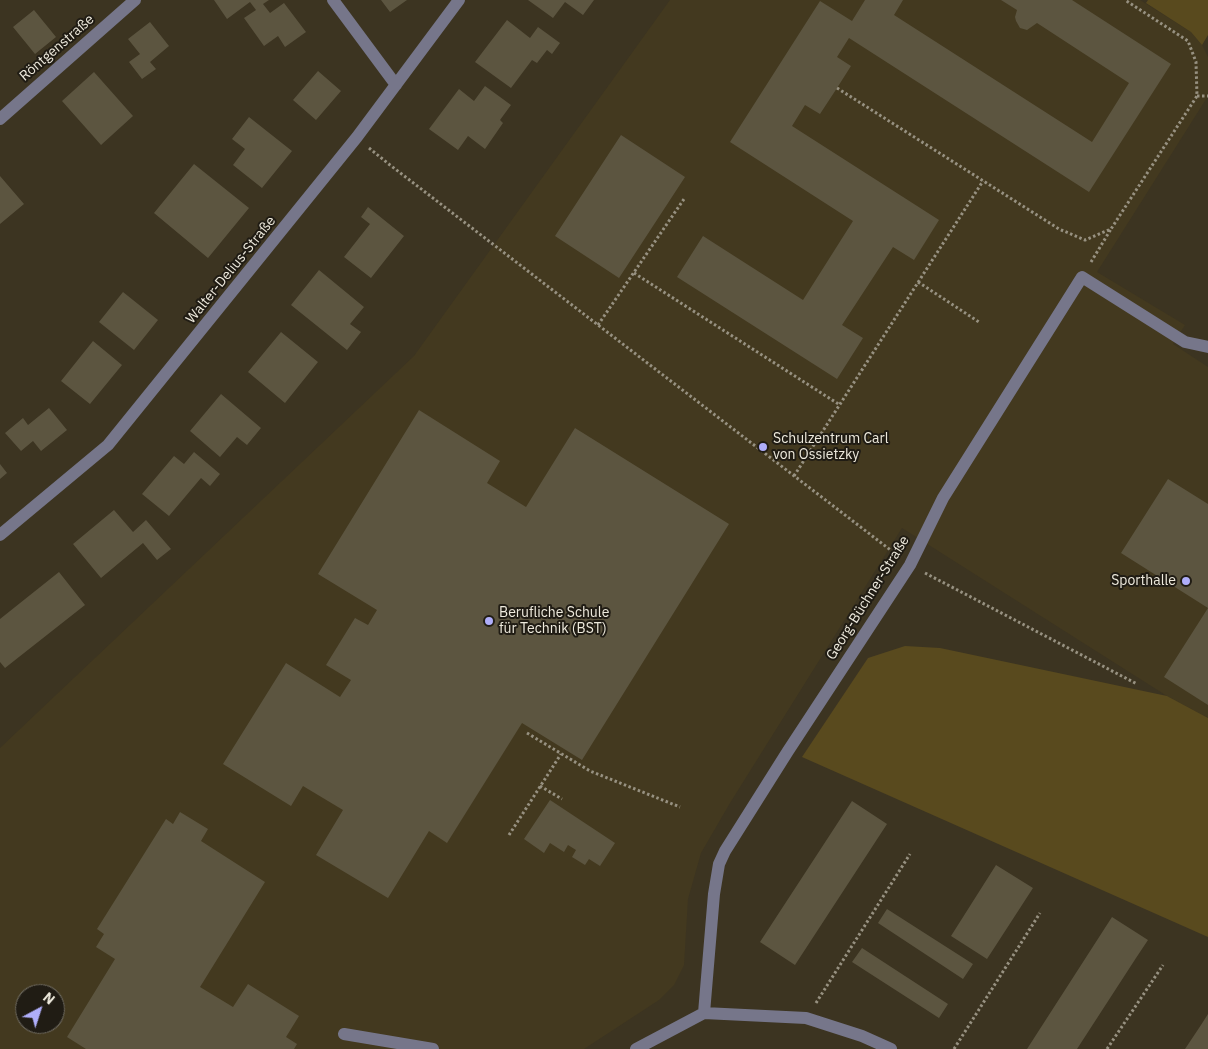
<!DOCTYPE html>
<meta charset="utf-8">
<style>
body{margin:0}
#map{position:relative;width:1208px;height:1049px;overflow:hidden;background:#3c3421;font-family:"IBM Plex Sans",sans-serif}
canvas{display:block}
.north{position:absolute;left:15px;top:984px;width:50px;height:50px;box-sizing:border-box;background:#201c14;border:1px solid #726e64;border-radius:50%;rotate:40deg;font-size:14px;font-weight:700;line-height:20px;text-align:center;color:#eeeadd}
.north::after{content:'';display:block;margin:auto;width:18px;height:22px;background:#afaefa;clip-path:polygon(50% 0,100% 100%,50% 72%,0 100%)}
</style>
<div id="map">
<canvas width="1208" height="1049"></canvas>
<div class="north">N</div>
</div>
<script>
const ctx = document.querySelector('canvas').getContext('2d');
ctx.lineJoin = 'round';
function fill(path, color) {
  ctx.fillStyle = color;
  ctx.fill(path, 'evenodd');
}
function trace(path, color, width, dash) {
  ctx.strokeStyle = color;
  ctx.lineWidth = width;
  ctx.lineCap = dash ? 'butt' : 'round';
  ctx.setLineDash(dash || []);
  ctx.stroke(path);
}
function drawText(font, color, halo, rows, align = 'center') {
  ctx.font = font + ' "IBM Plex Sans",sans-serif';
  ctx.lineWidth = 4;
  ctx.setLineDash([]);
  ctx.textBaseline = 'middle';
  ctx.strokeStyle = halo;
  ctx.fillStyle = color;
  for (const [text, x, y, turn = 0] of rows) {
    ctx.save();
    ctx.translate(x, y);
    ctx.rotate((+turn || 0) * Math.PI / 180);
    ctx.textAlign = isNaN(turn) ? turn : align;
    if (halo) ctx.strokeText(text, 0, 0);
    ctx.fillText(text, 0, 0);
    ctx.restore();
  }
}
const built = new Path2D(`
 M670,0h470l51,32 11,13 6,12v39l-111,176 88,53 -12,19 35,23v351l-41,-22 -265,-168 -172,275 -29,50 -13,46 -4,66 -10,20 -15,15 -75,49h-584v-301l414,-392zM25,994h30v30h-30z`);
const green = new Path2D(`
 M1148,0h60v35l-6,10 -11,-13 -45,-29z
 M905,646l35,2 227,48 41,22v219l-406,-180 66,-99z`);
const building = new Path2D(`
 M214,0h55l-6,4 7,9 14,-10 22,29 -21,15 -7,-11 -14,10 -20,-28 12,-8 -6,-8 -23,17z
 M381,0h26l-17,12z
 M528,0h66l-11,15 -18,-13 -12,16z
 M865,0h38l-9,15 198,127 37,-59 -92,-60 -10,7 -7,-2 -4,-7 -1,-4 2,-7 -16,-10h71l99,64 -82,128 -240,-154 -12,19 14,9 -14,22 -17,26 -15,-9 -13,21 147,94 -25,40 -21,-13 -51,78 21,13 -26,41 -160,-102 26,-41 100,64 50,-79 -123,-79 90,-141 32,20z
 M34,10l22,27 -21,17 -22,-27z
 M507,20l23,18 8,-11 22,16 -8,11 -5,-4 -10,13 -5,-3 -21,28 -36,-26z
 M150,22l19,24 -19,16 6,7 -14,10 -13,-17 11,-8 -12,-15z
 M318,71l23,20 -25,29 -23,-20z
 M94,72l39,44 -32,29 -39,-44z
 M485,86l26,19 -11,15 3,3 -18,26 -17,-13 -10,14 -29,-21 30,-40 15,12z
 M249,117l43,34 -30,37 -29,-23 12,-16 -13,-10z
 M621,135l64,42 -66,101 -64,-42z
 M194,164l55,44 -41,50 -54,-45z
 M0,176l24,28 -24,20z
 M368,207l36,29 -33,42 -27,-21 26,-33 -9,-7z
 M319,270l45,37 -14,17 11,8 -14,18 -56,-45z
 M123,292l35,28 -24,30 -35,-28z
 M281,332l37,30 -33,41 -37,-31z
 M93,341l29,24 -32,39 -29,-23z
 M221,394l40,34 -14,17 -10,-8 -17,20 -30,-26z
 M49,408l18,22 -26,21 -8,-10 -12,10 -16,-18 18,-15 5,7z
 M419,410l81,51 -13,22 39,24 49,-79 154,96 -147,236 -60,-37 -75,120 -18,-12 -41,67 -72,-43 27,-45 -40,-24 -12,20 -68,-42 63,-101 54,34 11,-17 -25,-15 29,-47 13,7 9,-15 -59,-36z
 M194,452l26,22 -10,12 -9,-8 -32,38 -27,-22 32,-38 10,8z
 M0,464l7,9 -7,6z
 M1168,479l40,25v201l-44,-28 44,-69 -87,-55z
 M114,510l19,22 13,-12 25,29 -14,11 -14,-17 -42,35 -28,-34z
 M59,572l26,33 -80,63 -5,-6v-43z
 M550,800l65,43 -15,23 -11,-7 -4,6 -13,-8 4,-7 -8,-5 -4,7 -14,-9 -6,10 -20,-14z
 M852,801l35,23 -92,141 -35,-23z
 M180,812l28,17 -7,12 64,41 -65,105 33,20 15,-23 51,32 -13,21 11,7 -3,5h-208l-19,-12 48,-78 -19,-12 8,-13 -7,-5 69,-110 7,5z
 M996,865l37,23 -46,71 -36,-23z
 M887,909l86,55 -10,15 -85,-56z
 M1112,917l36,23 -12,18 -59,91h-50z
 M862,948l86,56 -9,14 -87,-56z
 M1208,1014v35h-23l16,-24z`);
const path = new Path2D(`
 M837,88l222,141 26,11 26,-11 86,-133 -1,-34 -8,-21 -63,-41
 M1197,96h11
 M369,148l21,17 507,390
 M1091,262l20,-33
 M634,273l206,132
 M918,282l61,40
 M598,325l86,-126
 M794,476l189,-295
 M925,573l212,111
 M527,733l63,38 90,36
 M540,786l22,13
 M509,835l52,-81
 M816,1003l94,-149
 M954,1049l86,-136
 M1107,1049l56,-84`);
const minor = new Path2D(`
 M333,0l63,85
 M0,119l135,-119
 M0,535l108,-90 249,-308 102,-137
 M704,1013l10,-119 5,-30 6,-13 63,-100 122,-186 33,-67 139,-221 103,65 23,5
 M704,1013l102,5 56,18 29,13
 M344,1034l89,15
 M636,1049l68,-36`);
const markers = [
 [763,447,5,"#afaefa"],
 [1186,581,5,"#afaefa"],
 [489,621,5,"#afaefa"]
];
const streetNames = [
 ["Röntgenstraße",57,48,-41],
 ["Walter-Delius-Straße",231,270,-51],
 ["Georg-Büchner-Straße",868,598,-58]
];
const poiNames = [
 ["Schulzentrum Carl",773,439],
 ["von Ossietzky",773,455],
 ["Sporthalle",1176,581,"right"],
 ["Berufliche Schule",499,613],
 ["für Technik (BST)",499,629]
];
fill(built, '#43391f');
fill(green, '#594a1e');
fill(building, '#5c5540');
trace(path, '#979181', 3, [2.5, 2.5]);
trace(minor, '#76768a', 12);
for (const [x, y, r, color] of markers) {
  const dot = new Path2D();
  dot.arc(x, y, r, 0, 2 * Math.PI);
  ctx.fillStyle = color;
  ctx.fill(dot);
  trace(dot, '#201c14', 2);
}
drawText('14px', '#eeeadd', '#201c14', streetNames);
drawText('14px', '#eeeadd', '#201c14', poiNames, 'left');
</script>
